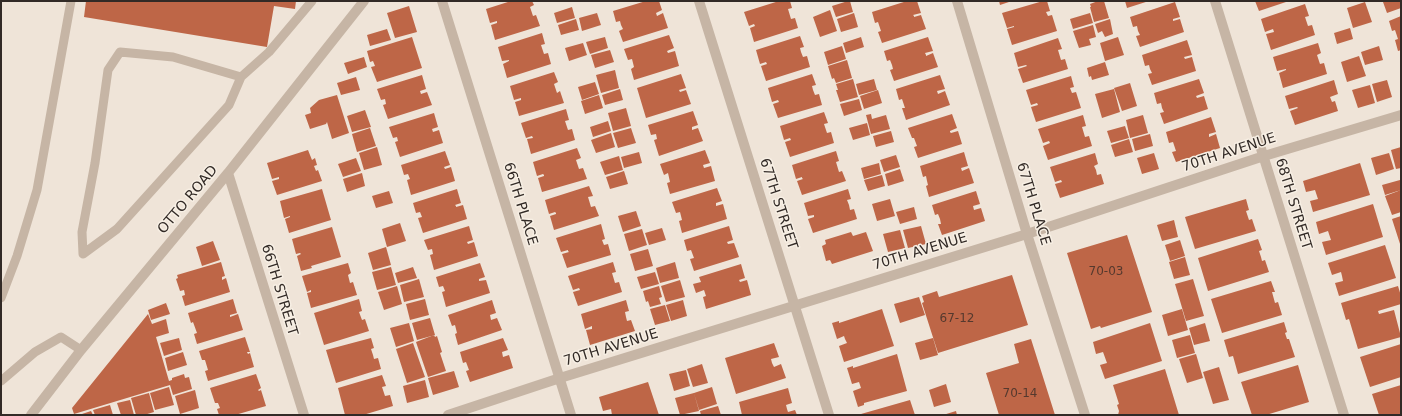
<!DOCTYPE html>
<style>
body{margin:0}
#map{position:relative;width:1402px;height:416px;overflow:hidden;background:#efe4d8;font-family:"DejaVu Sans",sans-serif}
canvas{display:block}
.frame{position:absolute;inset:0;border:2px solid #322a26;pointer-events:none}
</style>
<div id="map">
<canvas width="1402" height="416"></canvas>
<div class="frame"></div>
</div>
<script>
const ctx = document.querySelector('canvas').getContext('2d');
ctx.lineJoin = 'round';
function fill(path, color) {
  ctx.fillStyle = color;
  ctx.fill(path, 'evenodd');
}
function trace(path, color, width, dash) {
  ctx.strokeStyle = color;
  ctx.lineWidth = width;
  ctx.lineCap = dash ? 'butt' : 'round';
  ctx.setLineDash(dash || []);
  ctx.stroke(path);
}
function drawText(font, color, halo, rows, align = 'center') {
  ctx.font = font + ' "DejaVu Sans",sans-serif';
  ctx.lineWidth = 3;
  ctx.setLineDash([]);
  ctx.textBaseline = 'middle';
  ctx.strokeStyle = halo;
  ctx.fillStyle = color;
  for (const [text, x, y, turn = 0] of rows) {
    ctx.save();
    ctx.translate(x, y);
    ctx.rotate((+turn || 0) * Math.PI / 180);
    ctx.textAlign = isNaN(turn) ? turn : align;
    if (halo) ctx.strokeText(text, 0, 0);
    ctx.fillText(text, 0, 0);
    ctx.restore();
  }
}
const building = new Path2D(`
 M86,1h210l-1,8 -21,-3 -7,41 -183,-30z
 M511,1h21l2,4 -4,2 3,9 3,-1 4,11 -45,14 -4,-15 6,-2v-2l-7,2 -4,-14z
 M646,1h13l3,9 -6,3 1,3 6,-3 5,15 -45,14 -4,-11 4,-2 -2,-4 -1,-4 -4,1 -3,-11z
 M779,1h11l2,7 -4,1 3,10 4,-1 3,10 -44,14 -4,-14 5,-2 -1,-2 -5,2 -5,-14z
 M848,1h2l3,11 -17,5 -4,-11z
 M907,1h10l4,12 -8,2 1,1v1l7,-2 5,14 -44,14 -4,-11 3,-1 -3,-9 -3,1 -3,-11z
 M999,1h13l-12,4z
 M1043,1h4l3,10 -4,1 2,4 4,-1 5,16 -45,14 -5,-16 7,-2v-1l-7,2 -5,-15z
 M1098,1h6l5,17 -15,4 -4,-15h1l-1,-3z
 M1125,1h24l-22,7z
 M1255,1h34l-30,10z
 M1387,1h14v7l-14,5 -4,-11z
 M1175,2l5,15 -7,2v2l7,-2 4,13 -44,15 -4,-11 4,-1 -2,-4 -1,-5 -4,1 -3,-10z
 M1365,2l7,20 -19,6 -6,-20z
 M1305,4l4,12 -4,1 3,9 4,-1 3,10 -44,15 -5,-16 8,-2 -1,-3 -8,3 -4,-13z
 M409,6l8,26 -22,6 -8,-25z
 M572,7l3,11 -18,5 -3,-10z
 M830,10l7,21 -17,6 -7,-20z
 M597,13l4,12 -19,6 -3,-13z
 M854,13l4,14 -17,5 -4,-13z
 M1090,13l3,10 -20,6 -3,-10z
 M1401,16v34l-3,1 -3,-11 3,-1 -3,-9 -3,1 -3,-10z
 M576,19l3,11 -18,5 -3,-10z
 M1110,19l3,15 -8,3 -3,-6 -4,2 -3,-9z
 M1093,25l3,12 -7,2 2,6 -12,3 -6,-17z
 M1350,28l3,11 -16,5 -3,-11z
 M387,29l4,11 -21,6 -3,-11z
 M542,33l3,11 -4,1 3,9 4,-1 3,11 -44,14 -4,-14 6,-3v-1l-7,1 -4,-14z
 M669,35l5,13 -7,3 1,2 7,-2 4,15 -45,14 -3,-11 3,-2 -2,-8 -4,1 -4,-11z
 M800,36l4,11 -4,1 1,4 2,5 4,-1 3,11 -44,14 -5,-15 6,-2 -1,-2 -6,2 -4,-14z
 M412,37l10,31 -45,14 -6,-15 4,-1 -2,-5 -3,1 -3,-11z
 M605,37l3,11 -18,6 -4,-12z
 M861,37l3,10 -18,6 -3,-10z
 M928,37l5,14 -8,2 1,2v1l7,-3 5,14 -44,14 -4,-11 3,-1 -1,-4 -2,-5 -3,1 -3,-10z
 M1118,37l6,18 -19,6 -5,-18z
 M1058,38l4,11 -4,1 3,10 4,-1 3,10 -45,14 -5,-14 9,-3 -1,-1 -8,2 -4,-14z
 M1187,40l5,15 -8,2 1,2 7,-2 4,14 -44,14 -4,-11 4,-1 -2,-4 -1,-4 -4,1 -3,-11z
 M583,43l4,12 -18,6 -4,-13z
 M1318,43l3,10 -4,2 3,9 4,-1 3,11 -44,14 -4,-15 7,-3v-1l-9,2 -4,-14z
 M842,46l4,13 -18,6 -4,-13z
 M1379,46l4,14 -18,5 -4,-13z
 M610,50l4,12 -19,6 -4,-13z
 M1359,56l7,20 -19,6 -6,-20z
 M364,57l3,10 -19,7 -4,-11z
 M847,60l5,18 -16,5 -2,-5 -2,1 -4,-13z
 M1105,62l4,13 -17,5 -1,-4 -2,1 -2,-9z
 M615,70l4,18 -18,5 -5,-18z
 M554,72l4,10 -4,2 3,9 3,-2 4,12 -45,13 -4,-14 6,-2v-2l-7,2 -4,-14z
 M681,74l5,14 -7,2 1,2 6,-2 5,14 -45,14 -9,-30z
 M812,74l4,11 -4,1 1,4 2,5 4,-1 3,11 -44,13 -5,-14 6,-2 -1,-2 -6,2 -4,-14z
 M422,75l4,14 -6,2 1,3 6,-2 5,13 -44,14 -5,-14 3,-1 -1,-5 -4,1 -4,-11z
 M940,75l5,14 -8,2 1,3 7,-3 5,14 -44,15 -4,-12h3l-3,-9 -3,1 -3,-11z
 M1071,76l3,11 -4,1 2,5 4,-1 5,16 -45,14 -5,-15 7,-2 -1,-2 -6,2 -5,-15z
 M356,77l4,13 -19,5 -4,-12z
 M853,79l5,18 -18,5 -4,-12h2l-2,-6z
 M874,79l3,11 -18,5 -3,-11z
 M1199,79l5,14 -8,3 1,2 7,-2 4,13 -44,15 -4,-11 4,-1 -2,-4 -1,-5 -4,1 -3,-11z
 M1334,80l4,14 -8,3 2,5 3,-1 3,10 -43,14 -5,-14 8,-3 -1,-1 -8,2 -4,-13z
 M1387,80l5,17 -15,5 -5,-18z
 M595,82l4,12 -17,6 -4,-13z
 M1130,83l7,23 -15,5 -8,-23z
 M1370,85l5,18 -17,5 -6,-18z
 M620,89l3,11 -18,5 -3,-10z
 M1114,89l6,23 -18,6 -7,-24z
 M878,90l4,13 -18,6 -4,-13z
 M337,95l12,38 -17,6 -5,-17 -1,2 -16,5 -5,-14 6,-2 -1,-5 9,-8z
 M599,95l4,13 -18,6 -4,-13z
 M859,99l3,11 -18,6 -4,-12z
 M626,108l5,18 -18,5 -5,-18z
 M566,109l3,11 -4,1 3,9 4,-1 3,11 -44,14 -4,-15 6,-1 -1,-2 -6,2 -5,-15z
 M365,110l6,17 -19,5 -5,-16z
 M693,111l5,14 -6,2v3l6,-2 5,13 -44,15 -5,-16 3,-1 -1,-5 -5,1 -3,-10z
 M824,112l4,11 -4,1 3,9 4,-1 3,11 -44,14 -5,-15 6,-2 -1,-2 -6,2 -4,-14z
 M434,113l4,14 -6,2 1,3 6,-2 4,13 -43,14 -5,-15 3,-1 -1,-4 -4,1 -4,-11z
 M871,114l1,5 14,-4 4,14 -19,5 -5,-19z
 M952,114l5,14 -7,3v1l1,1 7,-2 4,13 -44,14 -4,-11 3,-1 -3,-8h-2l-4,-10z
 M1083,115l3,11 -4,1 3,10 4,-1 3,10 -44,14 -5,-14 7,-3 -1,-2 -6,2 -5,-14z
 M1143,115l5,18 -18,5 -4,-18z
 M1211,117l5,15 -7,2v3l7,-3 4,14 -44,14 -4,-10 4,-1 -3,-9 -4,1 -3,-11z
 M608,121l3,10 -18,6 -3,-10z
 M867,123l3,12 -17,5 -4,-12z
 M1125,126l4,12 -18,5 -4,-12z
 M370,128l6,18 -19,6 -5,-18z
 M631,128l5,15 -18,5 -5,-15z
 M891,131l3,11 -18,5 -3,-11z
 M611,133l4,14 -19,6 -5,-13z
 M1150,134l3,12 -18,5 -3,-12z
 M1129,139l4,13 -18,5 -4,-12z
 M377,147l5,18 -18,5 -5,-17z
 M1401,147v21l-5,1 -5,-19z
 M577,148l4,10 -5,2 3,9 4,-1 4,11 -45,13 -4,-14 6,-2v-1l-1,-1 -6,2 -4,-14z
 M308,150l4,10 3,-2 2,7 -3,1 2,5 2,-1 4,11 -45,14 -5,-14 7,-2v-2l-7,2 -5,-16z
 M705,150l5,13 -7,2 1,3 7,-2 4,15 -45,13 -3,-11 3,-1 -2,-9 -4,2 -4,-11z
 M445,151l5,14 -6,2 1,2 6,-2 4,14 -44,14 -4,-15 3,-1 -2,-5 -4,1 -3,-10z
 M836,151l3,10 -3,1 3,10 3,-1 4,10 -44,14 -5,-14 6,-2 -1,-1v-1l-6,2 -4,-14z
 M639,152l3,11 -18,5 -3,-11z
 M964,152l4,14 -7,2 1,3 7,-3 5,15 -45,14 -3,-11 2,-1 -1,-4 -1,-5 -3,1 -3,-11z
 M1095,153l3,11 -4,2 2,4 1,5 4,-1 3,10 -44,14 -5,-14 7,-2 -1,-2 -6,2 -5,-15z
 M1154,153l5,16 -17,5 -5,-16z
 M1389,153l5,16 -18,6 -5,-17z
 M896,155l4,12 -16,5 -4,-12z
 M619,156l4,14 -18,5 -5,-13z
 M356,158l5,13 -18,6 -5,-13z
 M879,163l2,11 -17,5 -3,-11z
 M1360,163l10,32 -57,17 -3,-11 8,-2 -3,-9 -9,2 -3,-11z
 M900,169l4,12 -16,5 -3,-12z
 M624,171l4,13 -18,5 -4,-12z
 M362,173l3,13 -18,6 -4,-13z
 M882,175l3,11 -17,5 -4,-11z
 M1400,180l1,10 -16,5 -3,-10z
 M589,186l4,10 -5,1 3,10 4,-1 4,10 -45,14 -4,-14 6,-2v-1l-1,-1 -6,2 -4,-14z
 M717,188l5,13 -6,2v3l7,-2 4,15 -45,14 -3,-12 3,-1 -2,-8 -4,1 -4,-11z
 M322,189l9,31 -42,13 -4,-14 5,-2v-1l-6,2 -4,-17z
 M457,189l4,14 -6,2 1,1v1l7,-2 4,14 -44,14 -5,-15 4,-1 -2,-5 -4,1 -3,-10z
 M848,189l3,10 -4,1 2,5 1,5 4,-1 3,10 -44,14 -5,-14 6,-2v-2l-6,1 -4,-13z
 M1401,190v22l-9,3 -7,-19z
 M389,191l4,12 -17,5 -4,-12z
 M976,191l4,13 -7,2 1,4 7,-2 4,13 -43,14 -4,-11h3l-1,-5 -2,-5 -3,1 -3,-10z
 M890,199l5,17 -18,5 -5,-17z
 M1246,199l3,11 -3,1 3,9 3,-1 4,12 -61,18 -10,-32z
 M1373,204l10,33 -57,18 -4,-13 9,-2 -3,-9 -9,3 -3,-12z
 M914,207l3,12 -17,5 -4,-12z
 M636,211l5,15 -18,6 -5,-16z
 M1401,216v31l-9,-28z
 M1174,220l4,17 -16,4 -5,-16z
 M400,223l6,18 -19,6 -5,-18z
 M601,224l4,15 -3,1 2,5 4,-1 3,11 -44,13 -5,-14 7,-2 -1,-1v-1l-7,2 -5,-14z
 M469,226l4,14 -6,2 1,2 6,-2 4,14 -44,14 -4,-15 3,-1 -1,-5 -4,1 -4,-10z
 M729,226l4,14 -6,2 1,2 6,-1 5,14 -45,14 -4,-12 4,-1 -3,-8 -4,1 -3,-11z
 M921,226l5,18 -18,4 -5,-18z
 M332,227l9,30 -30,9 1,2 -11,3 -4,-15 4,-2 -1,-1 -4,1 -4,-15z
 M662,228l4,12 -17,5 -4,-12z
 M642,229l5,16 -18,6 -5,-17z
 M900,230l5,18 -17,4 -5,-18z
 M851,232l2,4 13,-4 7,19 -41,13 -2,-4 -4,1 -4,-15 4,-2 -1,-4z
 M1127,235l25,77 -51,16 -1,-2 -9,3 -24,-76z
 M1258,239l4,11 -3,1 2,6 1,4 3,-1 4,12 -61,19 -10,-33z
 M1180,240l5,16 -15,5 -5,-16z
 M213,241l7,19 -18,6 -6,-19z
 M1385,245l11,33 -57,18 -4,-13 8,-2 -1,-5 -1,-4 -9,3 -4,-12z
 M386,247l5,18 -18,5 -5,-17z
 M648,249l5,17 -18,5 -5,-17z
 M1185,257l5,18 -16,4 -5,-17z
 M221,262l4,14 -3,1v3l4,-2 4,14 -45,14 -3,-10 3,-1 -1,-5 -4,1 -4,-12 2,-1 -1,-3z
 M613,262l3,10 -4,1 3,10 4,-1 3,10 -44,14 -5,-14 7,-2 -1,-2 -6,2 -5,-14z
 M675,262l4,16 -19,5 -4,-15z
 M348,263l3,10 -3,2 2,8 3,-1 4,13 -46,13 -4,-15 4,-1v-2l-4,2 -5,-16z
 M480,263l5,14 -6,2v2l7,-1 4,13 -44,14 -4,-15 3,-1 -2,-5 -4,1 -3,-10z
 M741,264l4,14 -6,2 1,2 7,-2 4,15 -45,14 -3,-12 3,-1 -2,-6 -8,3 -3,-9 8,-2 -2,-5z
 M391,267l5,18 -19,5 -5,-18z
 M413,267l4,11 -19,5 -3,-10z
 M655,272l4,12 -18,5 -4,-12z
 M1012,275l16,50 -90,28 -16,-50 2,-1 -2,-6 15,-5 2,6z
 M419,279l5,18 -20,5 -4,-17z
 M1193,279l11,37 -18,5 -11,-37z
 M680,280l5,17 -19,5 -5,-16z
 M1271,281l4,11h-3l3,11 3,-1 4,13 -60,18 -11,-34z
 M397,286l5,18 -18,6 -6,-18z
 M659,286l3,11 -3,1 2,6 -11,3 -2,-6 -2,1 -3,-11z
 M1398,286l3,10v8l-23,7 1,3 15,-4 7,27 -43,12 -9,-30 -3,1 -5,-17z
 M919,297l6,18 -25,8 -6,-19z
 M233,299l4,14 -7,2v2l8,-3 5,16 -46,14 -3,-10 3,-1 -4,-11 -2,1 -3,-10z
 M359,299l3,12 -3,1 3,8 3,-1 4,12 -45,14 -10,-32z
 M425,299l4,16 -19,5 -4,-16z
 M492,300l4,13 -6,2 1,5 6,-2 5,12 -44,15 -3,-11 2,-1 -2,-8 -3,1 -4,-11z
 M626,300l3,11 -4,1 1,5 1,4 4,-1 4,11 -45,14 -4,-15 6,-1v-3l-7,3 -4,-15z
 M683,300l4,16 -16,5 -5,-16z
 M166,303l4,11 -19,6 -3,-10z
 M665,305l5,16 -15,4 -5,-16z
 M882,309l12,37 -50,16 -5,-16 8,-3 -2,-4 -1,-3 -7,3 -5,-16 7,-2v2z
 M1182,309l6,21 -20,6 -6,-21z
 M148,314l4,10 14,-5 3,14 -13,4 13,44 3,-1v-2l12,-4 1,4 4,-1 3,12 -19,6 -3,-10 -96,29 -2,-6z
 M430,318l5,17 -18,5 -5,-17z
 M1284,322l3,10 -2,1 2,6h2l6,18 -57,17 -5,-18 -4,1 -5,-17z
 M409,323l5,18 -18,6 -6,-19z
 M1150,323l12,38 -57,18 -5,-14 7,-2 -4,-11 -7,2 -3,-12z
 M1205,323l5,18 -16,4 -5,-17z
 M434,335l1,2 2,-1 5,16 -2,1 6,18 -18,6 -12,-35z
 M1190,335l5,18 -18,5 -5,-18z
 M245,337l5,15h-3l1,2 2,-1 4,14 -46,14 -3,-10 3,-1 -3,-10h-3l-3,-9z
 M179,338l3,12 -18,6 -4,-13z
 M371,338l3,10 -3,1 2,6 1,4 4,-1 3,11 -45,14 -10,-33z
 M503,338l5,12 -6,2 1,5 6,-2 4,13 -43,14 -4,-11 3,-1 -3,-8 -3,1 -3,-11z
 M933,338l5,17 -18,5 -5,-17z
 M1031,339l24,76h-56l-13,-42 33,-10 -5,-19z
 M413,343l12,34 -18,6 -11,-34z
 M774,343l5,14 -8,2 1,4 2,4 7,-3 5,14 -50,16 -11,-36z
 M1401,344v33l-31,10 -10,-30z
 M183,352l4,13 -19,6 -3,-13z
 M897,354l10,37 -43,12v2l-6,2 -5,-16 8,-3 -2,-6 -7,2 -5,-16 6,-2v2z
 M1196,354l7,24 -16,5 -8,-24z
 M702,364l6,19 -15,4 -6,-18z
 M1298,365l11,37 -43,13h-14l-11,-33z
 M1219,367l10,33 -16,4 -10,-32z
 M1165,369l14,46h-61l1,-4 -2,-6 2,-1 -6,-19z
 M686,370l4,16 -16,5 -5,-17z
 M454,371l5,16 -26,8 -5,-17z
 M256,374l5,14 -3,2 1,1 2,-1 5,16 -31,9h-16l-2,-6 3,-1 -2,-5h-3l-5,-15z
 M382,375l4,11 -4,1 3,9 5,-1 3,11 -30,9h-18l-7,-27z
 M425,380l4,17 -22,6 -4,-17z
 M648,382l11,33h-47l-1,-6 -8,2 -4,-14z
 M946,384l5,18 -17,5 -5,-17z
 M1401,385v30h-22l-7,-21z
 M169,387l5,18 -19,5 -5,-17z
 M712,387l5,17 -18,6 -5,-17z
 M788,388l4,15 -6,2 1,4 1,3 7,-2 2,5h-55l-3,-13z
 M195,390l4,18 -19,6 -5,-18z
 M149,393l5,19 -10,3h-8l-5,-17z
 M694,393l5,18 -19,4 -5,-17z
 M130,400l4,15h-13l-4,-12z
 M910,400l5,15h-54v-1z
 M110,405l3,10h-18l-2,-5z
 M718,406l3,9h-20l-1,-4z
 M91,411l2,4h-14z
 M956,411l1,4h-14z`);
const lane = new Path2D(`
 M241,77l-68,-20 -53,-5 -12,18 -13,93 -13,69 1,22 34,-25 112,-124 12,-28 28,-25 43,-51
 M1,298l16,-42 20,-66 34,-189
 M1,381l34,-29 26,-15 20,13`);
const street = new Path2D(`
 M442,1l129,414
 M699,1l130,414
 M957,1l70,233 58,181
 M1215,1l129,414
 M228,173l76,242
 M31,415l50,-65 147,-177 136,-172
 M448,415l112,-37 467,-144 237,-78 137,-41`);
const numberNames = [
 ["70-03",1106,272],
 ["67-12",957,319],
 ["70-14",1020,394]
];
const streetNames = [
 ["70TH AVENUE",1229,153,-18],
 ["OTTO ROAD",188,200,-50],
 ["66TH PLACE",520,204,73],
 ["67TH STREET",778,204,72],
 ["67TH PLACE",1033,204,73],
 ["68TH STREET",1293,204,73],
 ["70TH AVENUE",920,252,-17],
 ["66TH STREET",279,290,73],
 ["70TH AVENUE",611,348,-17]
];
fill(building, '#be6647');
trace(lane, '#c6b5a5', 9);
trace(street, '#c6b5a5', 10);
drawText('12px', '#55392e', null, numberNames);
drawText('14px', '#322a26', '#f7efe4', streetNames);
</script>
